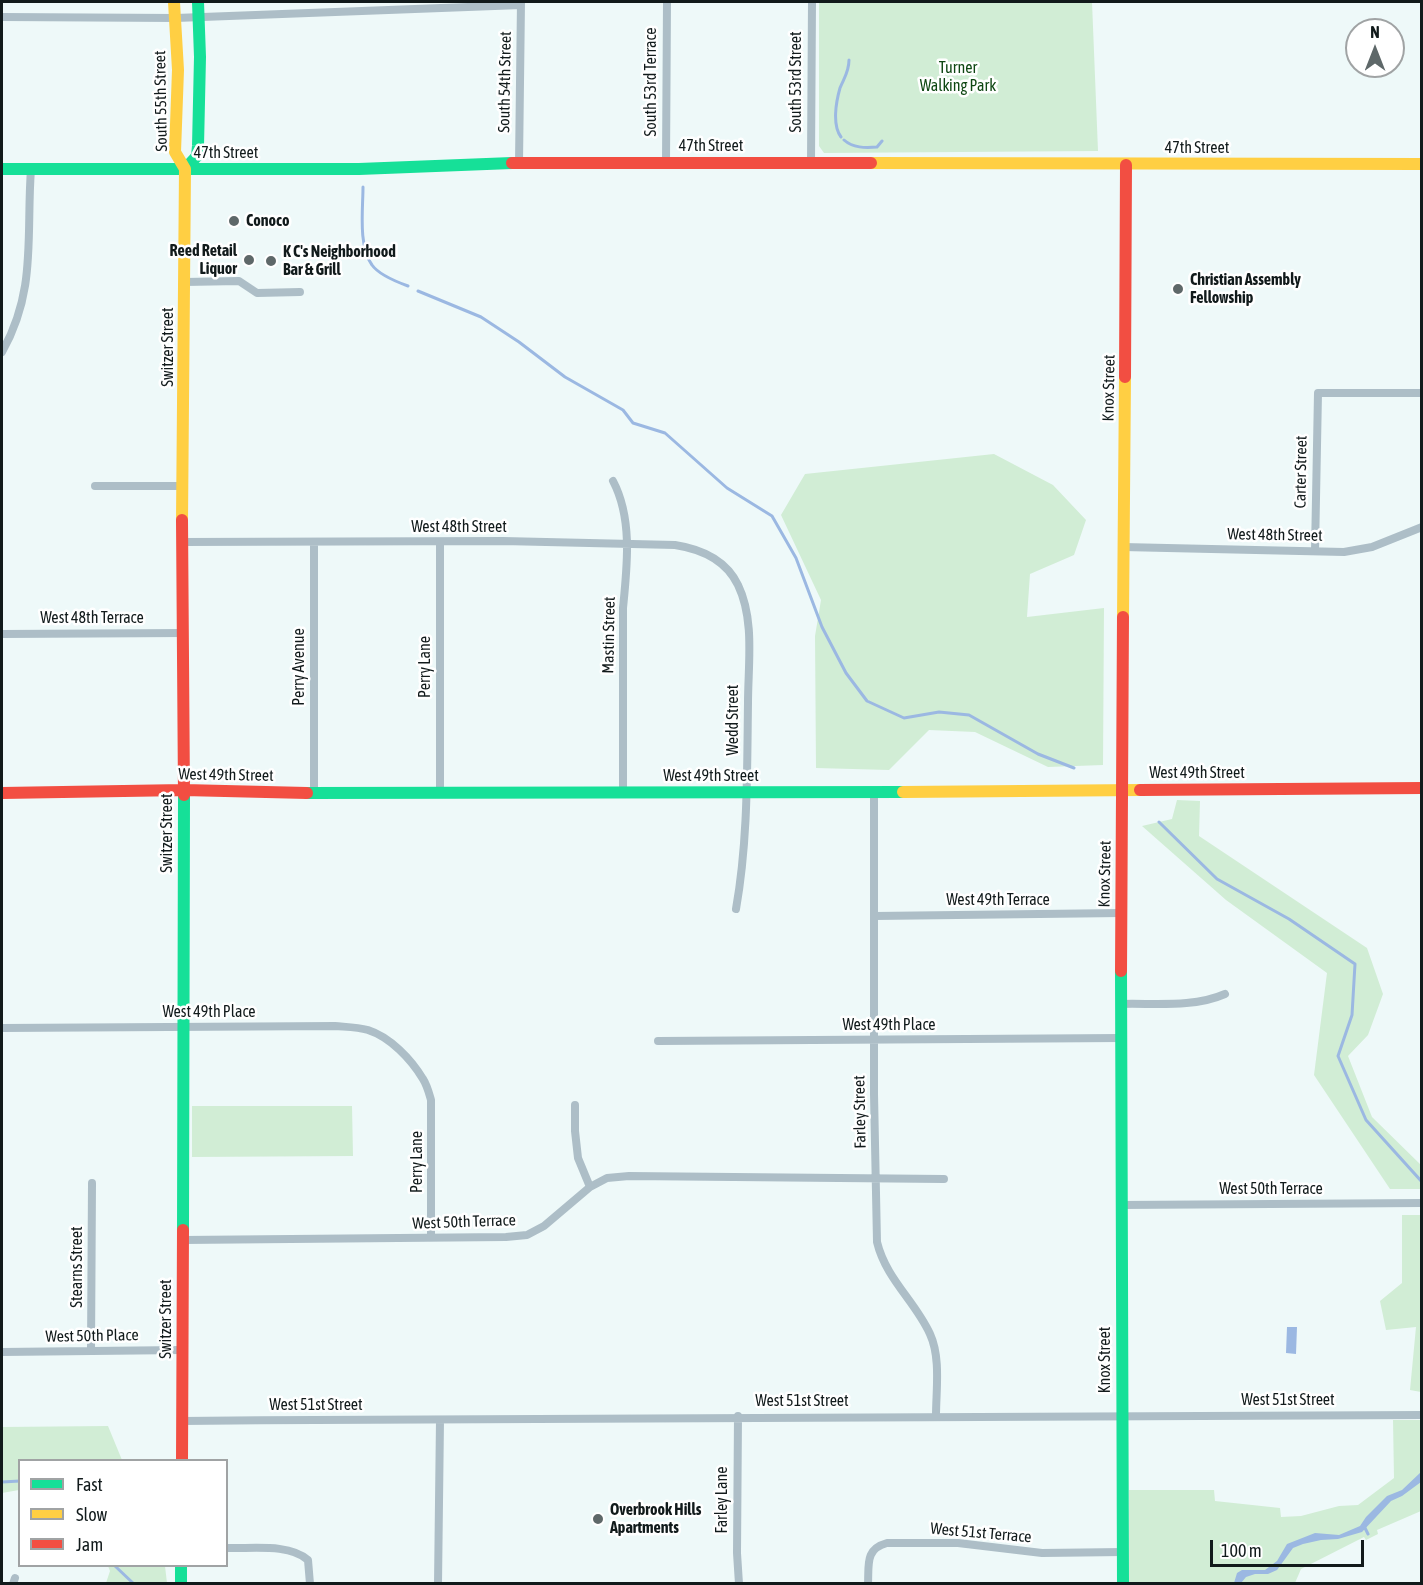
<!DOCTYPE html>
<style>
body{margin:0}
#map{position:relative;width:1423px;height:1585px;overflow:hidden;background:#eef9f9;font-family:"Asap Condensed",sans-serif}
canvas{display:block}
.frame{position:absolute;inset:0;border:3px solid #111a1b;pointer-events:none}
.legend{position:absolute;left:18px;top:1459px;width:210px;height:108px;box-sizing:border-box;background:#fff;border:2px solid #a0a3a4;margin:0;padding:8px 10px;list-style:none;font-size:18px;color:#111a1b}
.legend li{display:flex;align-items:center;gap:12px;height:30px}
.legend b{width:30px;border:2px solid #a0a3a4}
.north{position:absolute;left:1345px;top:18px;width:60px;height:60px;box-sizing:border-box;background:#fff;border:2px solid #a0a3a4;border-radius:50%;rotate:0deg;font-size:16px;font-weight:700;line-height:24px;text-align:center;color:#111a1b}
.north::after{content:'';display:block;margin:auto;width:21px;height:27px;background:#5e6869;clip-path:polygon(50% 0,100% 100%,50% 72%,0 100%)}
.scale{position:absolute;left:1210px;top:1540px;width:154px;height:27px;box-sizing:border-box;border:3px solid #111a1b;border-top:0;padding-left:8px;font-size:18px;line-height:21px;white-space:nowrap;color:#111a1b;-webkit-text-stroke:4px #fff;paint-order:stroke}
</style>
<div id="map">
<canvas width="1423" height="1585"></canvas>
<div class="frame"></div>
<ul class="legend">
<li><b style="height:8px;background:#16e098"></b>Fast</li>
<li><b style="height:8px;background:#ffcf43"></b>Slow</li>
<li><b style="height:8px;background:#f24e42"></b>Jam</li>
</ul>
<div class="north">N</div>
<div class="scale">100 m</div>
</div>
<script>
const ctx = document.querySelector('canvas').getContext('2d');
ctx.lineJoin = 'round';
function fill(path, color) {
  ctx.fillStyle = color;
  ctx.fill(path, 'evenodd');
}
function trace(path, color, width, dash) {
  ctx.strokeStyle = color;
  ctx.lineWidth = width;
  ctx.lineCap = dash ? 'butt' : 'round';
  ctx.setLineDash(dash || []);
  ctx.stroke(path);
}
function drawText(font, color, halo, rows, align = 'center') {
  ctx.font = font + ' "Asap Condensed",sans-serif';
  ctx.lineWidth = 5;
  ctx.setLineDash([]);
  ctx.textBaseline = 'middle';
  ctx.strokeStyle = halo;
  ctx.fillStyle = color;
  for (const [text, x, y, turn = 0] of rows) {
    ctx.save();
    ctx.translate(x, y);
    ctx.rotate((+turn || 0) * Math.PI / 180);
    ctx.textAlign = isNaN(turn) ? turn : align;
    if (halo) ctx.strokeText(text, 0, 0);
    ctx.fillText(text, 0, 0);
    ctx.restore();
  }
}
const green = new Path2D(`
 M819,2h273l6,149 -274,2 -5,-7z
 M994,454l59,31 33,35 -12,35 -44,19 -3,43 77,-9 -1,157 -55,2 -73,-35 -46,-2 -40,40 -73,-2 -1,-132 6,-36 -40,-85 24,-41z
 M1177,800l23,1 -1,35 168,112 16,46 -15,41 -20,21 24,61 49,48v24h-31l-76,-114 13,-102 -101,-73 -84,-74 30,-7z
 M192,1106h160l1,50 -161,1z
 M1402,1215h19v177l-11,-2 6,-63 -30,3 -6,-29 22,-18z
 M1393,1420h28v91l-44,19 1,4 -12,6 -2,-3 -63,32 -6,14 -166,1v-94h85l1,11 65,7 1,9 20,-1 38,-10 19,-1 36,-27z
 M108,1426l14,34h-102l-1,30 -17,3v-66z
 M108,1566h57l2,17h-61l4,-12z`);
const water = new Path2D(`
 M1287,1327h10l-1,27 -10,-1z
 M1421,1472v10l-19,14 -11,5 -29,31 -24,7 -17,1 -18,4 -10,4 -16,22 -9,4h-13l-9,3 -5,6h-7l3,-10 5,-3h23l12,-9 10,-17 28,-11 24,2 21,-9 6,-9 21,-21 15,-6z`);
const stream = new Path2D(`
 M841,137c-9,-12 -5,-35 -1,-49 4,-10 9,-16 9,-28
 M844,140c9,8 21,8 33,7l5,-6
 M363,187c0,22 -5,59 9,78 7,10 25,17 36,21
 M418,291l63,26 38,25 46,35 58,33 10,13 32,10 62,55 45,28 24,42 26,69 24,46 21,28 37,17 35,-6 30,3 69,39 36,14
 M1159,822l58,57 72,40 66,45 -3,51 -14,41 28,64 56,62
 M2,1482l18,-1
 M1364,1526l4,8
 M115,1566l19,18`);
const street = new Path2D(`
 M2,17l174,1 345,-13
 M666,162l1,-160
 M811,162l1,-160
 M519,163l2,-161
 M185,282l54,-1 18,12 43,-1
 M2,352c35,-62 24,-116 29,-183
 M613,481c20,38 14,86 10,127v185
 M95,486h88
 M182,542l321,-1 172,4c26,4 51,15 63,40 17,35 10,80 10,118 -1,69 0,138 -12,206
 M440,542v251
 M1123,547l221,5 28,-5 50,-20
 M1315,551l3,-158h104
 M2,634l182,-1
 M874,792v302l3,148c9,37 38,59 53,92 11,24 6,56 6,82
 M314,793v-251
 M875,916l246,-3
 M1121,1004c34,-1 72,4 104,-10
 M2,1028l333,-2c11,1 22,1 33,4 22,7 43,29 55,49 4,6 6,14 8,21v137
 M658,1041l463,-3
 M575,1105v26l3,27 12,29
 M1121,1205l301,-2
 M183,1240l323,-3 21,-2 17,-9 46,-39 17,-9 22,-2 315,3
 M91,1351l1,-168
 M2,1352l180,-2
 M738,1416l-1,137 2,31
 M182,1421c413,-5 826,-3 1240,-6
 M226,1548c25,1 63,-5 82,12l2,24
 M13,1584l2,-6
 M438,1584l2,-164
 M868,1584c1,-20 -3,-35 19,-41h71l84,10 81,-1`);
const fast = new Path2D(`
 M2,169h357l153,-6
 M185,169l12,-13 1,-10 2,-89 -2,-55
 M307,793l596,-1
 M1121,971l2,613
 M183,1230l1,-435
 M181,1566v18`);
const slow = new Path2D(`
 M174,2l4,68 -3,82 10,17
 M871,163l551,1
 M182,520l3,-351
 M1123,617l2,-240
 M903,792l237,-2`);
const jam = new Path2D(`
 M512,163h359
 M1125,377l1,-212
 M182,520l2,275
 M1140,790l282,-2
 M2,793l182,-3 123,3
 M1121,971l2,-354
 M182,1460l1,-230`);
const markers = [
 [234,221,6,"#5e6869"],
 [249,260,6,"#5e6869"],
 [271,261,6,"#5e6869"],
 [1178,289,6,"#5e6869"],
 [598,1519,6,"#5e6869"]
];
const parkNames = [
 ["Turner",958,68],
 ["Walking Park",958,86]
];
const streetNames = [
 ["South 54th Street",505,82,-89],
 ["South 53rd Terrace",651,82,-90],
 ["South 53rd Street",796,82,-90],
 ["South 55th Street",161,101,-91],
 ["47th Street",711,146],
 ["47th Street",1197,148],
 ["47th Street",226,153],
 ["Switzer Street",168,347,-90],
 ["Knox Street",1109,388,-89],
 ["Carter Street",1301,472,-89],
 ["West 48th Street",459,527],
 ["West 48th Street",1275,535,1],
 ["West 48th Terrace",92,618],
 ["Mastin Street",609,635,-89],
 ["Perry Avenue",299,667,-90],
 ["Perry Lane",425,667,-90],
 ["Wedd Street",733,720,-90],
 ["West 49th Street",1197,773],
 ["West 49th Street",226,775,1],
 ["West 49th Street",711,776],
 ["Switzer Street",167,833,-90],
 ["Knox Street",1105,874,-89],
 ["West 49th Terrace",998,900],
 ["West 49th Place",209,1012],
 ["West 49th Place",889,1025],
 ["Farley Street",860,1112,-91],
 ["Perry Lane",417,1162,-90],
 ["West 50th Terrace",1271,1189],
 ["West 50th Terrace",464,1222,-2],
 ["Stearns Street",77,1267,-90],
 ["Switzer Street",166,1319,-90],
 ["West 50th Place",92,1336,-1],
 ["Knox Street",1105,1360,-90],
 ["West 51st Street",1288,1400],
 ["West 51st Street",802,1401],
 ["West 51st Street",316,1405],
 ["Farley Lane",722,1500,-90],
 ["West 51st Terrace",981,1533,5]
];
const poiNames = [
 ["Conoco",246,221],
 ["Reed Retail",237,251,"right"],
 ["Liquor",237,269,"right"],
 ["K C's Neighborhood",283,252],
 ["Bar & Grill",283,270],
 ["Christian Assembly",1190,280],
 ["Fellowship",1190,298],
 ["Overbrook Hills",610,1510],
 ["Apartments",610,1528]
];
fill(green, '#d1edd5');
fill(water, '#9bb8e2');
trace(stream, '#9bb8e2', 3);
trace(street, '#adbec7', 8);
trace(fast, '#16e098', 12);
trace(slow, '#ffcf43', 12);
trace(jam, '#f24e42', 12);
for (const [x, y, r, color] of markers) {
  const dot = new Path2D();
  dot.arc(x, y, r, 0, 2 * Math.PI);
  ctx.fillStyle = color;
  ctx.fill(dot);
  trace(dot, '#fff', 2);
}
drawText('16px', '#0e4712', '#fff', parkNames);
drawText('16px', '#111a1b', '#fff', streetNames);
drawText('bold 16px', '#111a1b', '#fff', poiNames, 'left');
</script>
